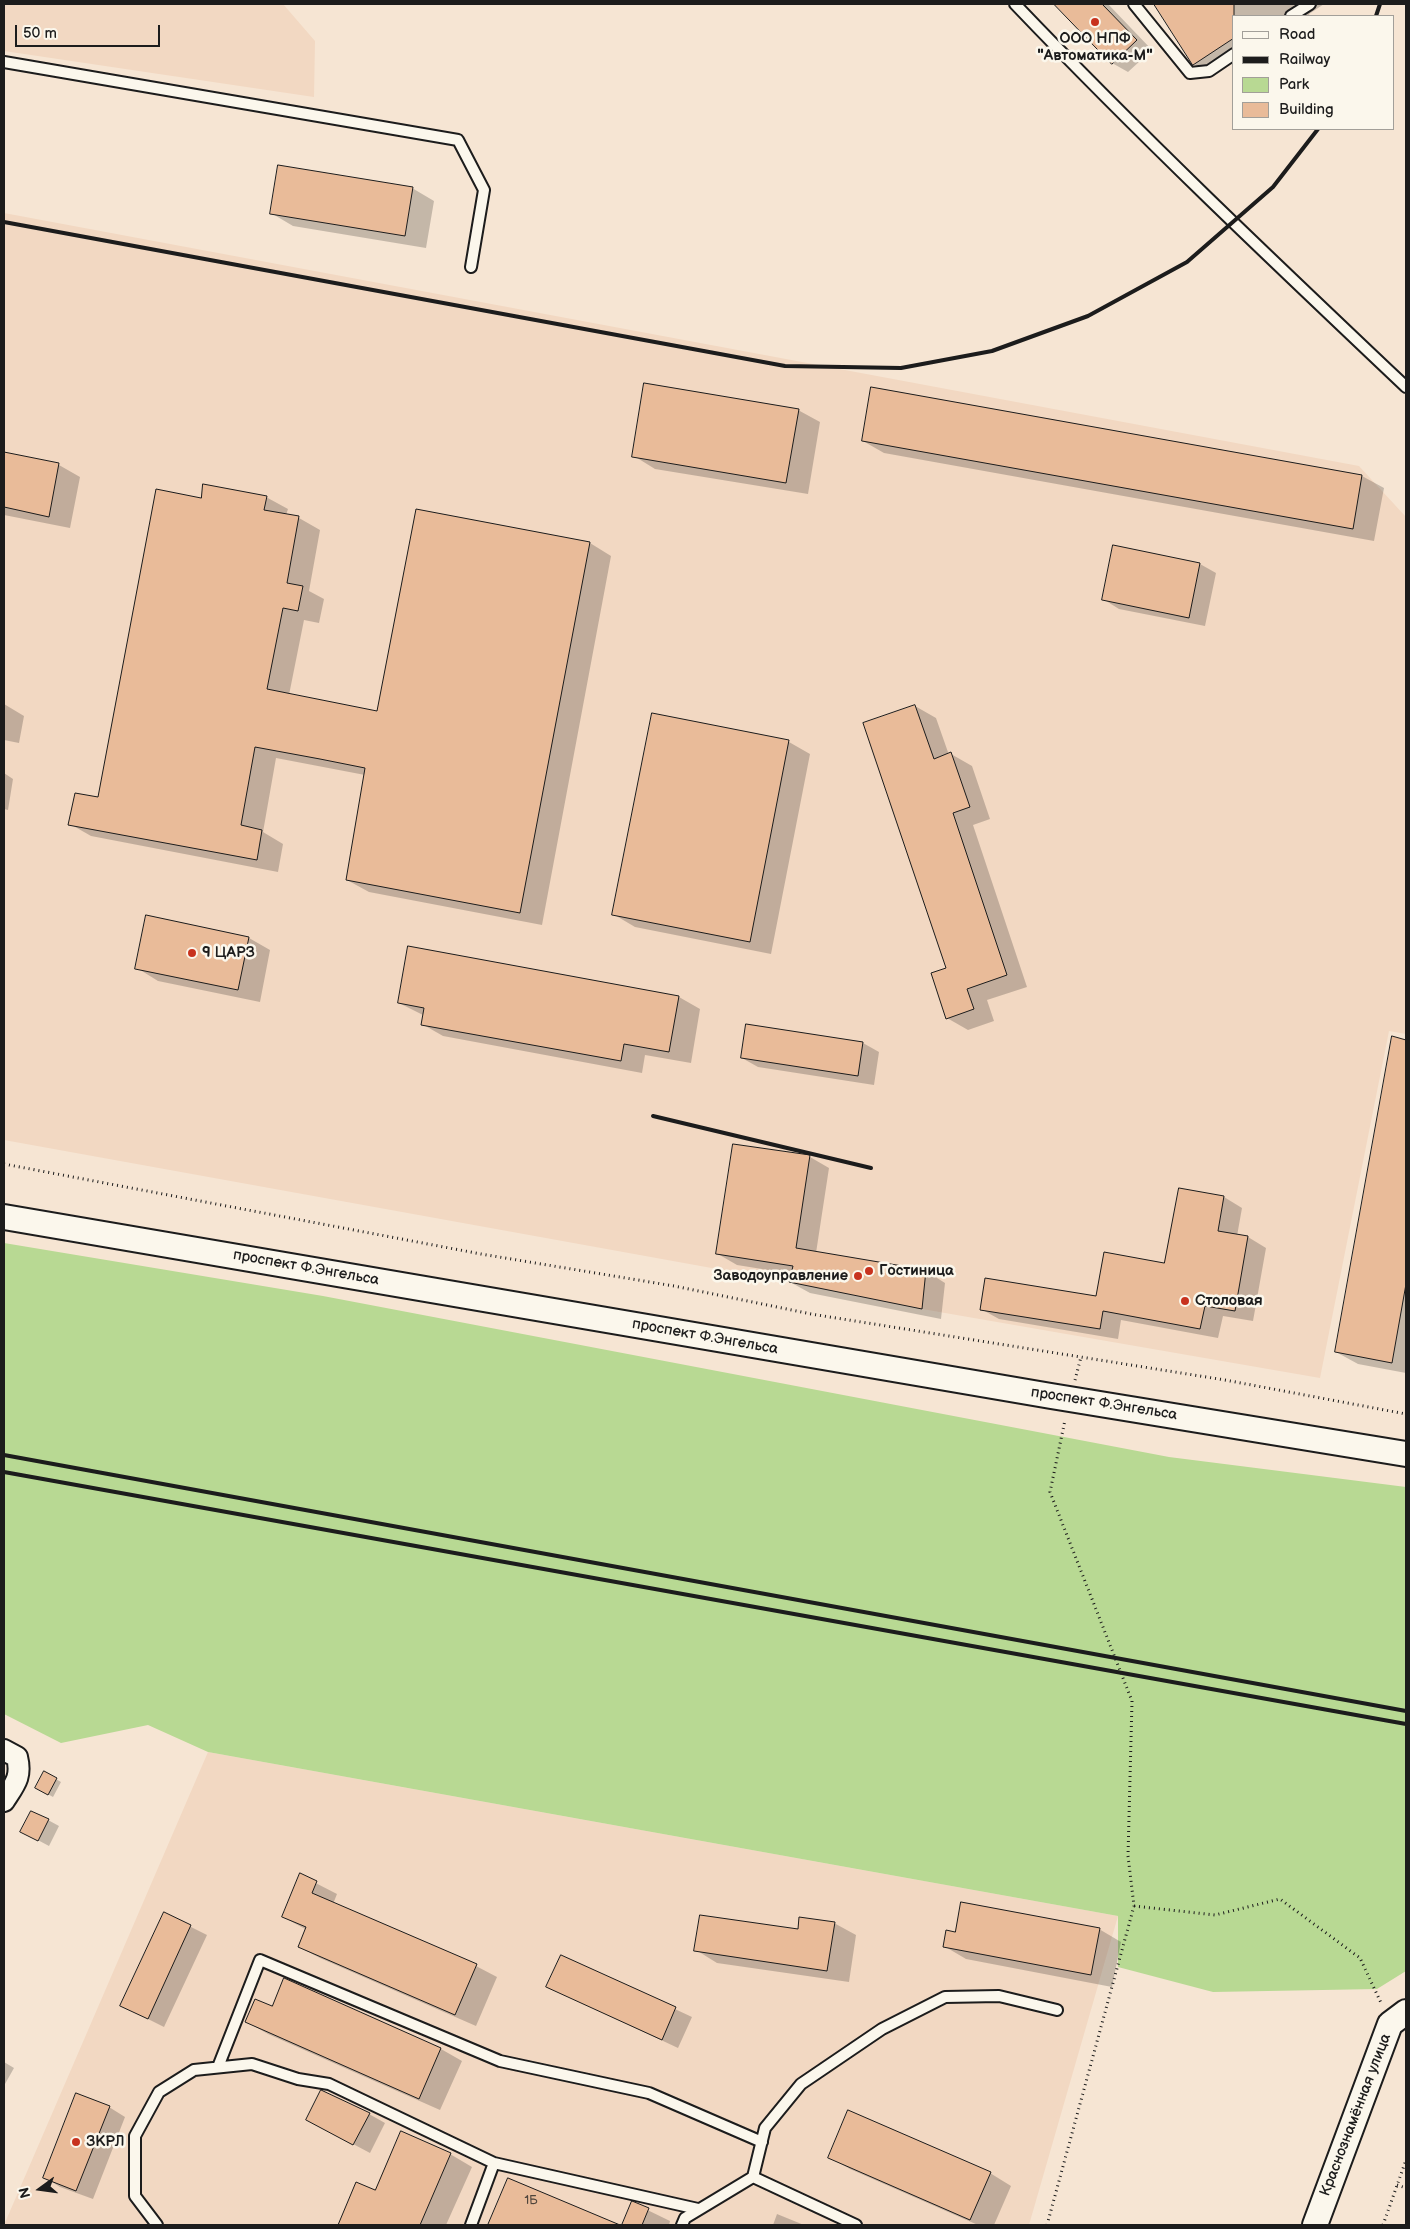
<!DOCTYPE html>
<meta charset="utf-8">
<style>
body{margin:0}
#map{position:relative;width:1410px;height:2229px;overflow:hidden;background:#f6e5d3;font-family:"Balsamiq Sans",sans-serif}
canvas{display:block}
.frame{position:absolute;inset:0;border:5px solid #1c1c1c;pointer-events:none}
.legend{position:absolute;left:1232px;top:15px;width:162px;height:115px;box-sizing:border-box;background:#fbf7ec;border:1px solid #a29f99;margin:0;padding:6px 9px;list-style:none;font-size:15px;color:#1c1c1c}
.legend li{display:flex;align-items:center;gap:10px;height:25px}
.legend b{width:25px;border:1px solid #a29f99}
.north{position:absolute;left:15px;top:2164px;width:50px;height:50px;-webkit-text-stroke:4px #fbf7ec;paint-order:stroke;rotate:256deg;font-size:14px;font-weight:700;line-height:20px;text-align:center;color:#1c1c1c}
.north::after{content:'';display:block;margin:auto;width:18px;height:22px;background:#1c1c1c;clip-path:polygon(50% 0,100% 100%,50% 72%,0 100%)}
.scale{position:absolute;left:15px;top:25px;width:145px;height:22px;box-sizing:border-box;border:2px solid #1c1c1c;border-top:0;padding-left:6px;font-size:15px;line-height:18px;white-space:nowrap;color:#1c1c1c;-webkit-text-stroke:4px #fbf7ec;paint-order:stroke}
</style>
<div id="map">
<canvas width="1410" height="2229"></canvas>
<div class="frame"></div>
<ul class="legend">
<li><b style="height:6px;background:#fbf7ec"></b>Road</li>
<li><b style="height:6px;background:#1c1c1c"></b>Railway</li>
<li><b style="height:14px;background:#b8d993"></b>Park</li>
<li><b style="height:14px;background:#e9bb99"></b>Building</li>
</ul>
<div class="north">N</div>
<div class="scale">50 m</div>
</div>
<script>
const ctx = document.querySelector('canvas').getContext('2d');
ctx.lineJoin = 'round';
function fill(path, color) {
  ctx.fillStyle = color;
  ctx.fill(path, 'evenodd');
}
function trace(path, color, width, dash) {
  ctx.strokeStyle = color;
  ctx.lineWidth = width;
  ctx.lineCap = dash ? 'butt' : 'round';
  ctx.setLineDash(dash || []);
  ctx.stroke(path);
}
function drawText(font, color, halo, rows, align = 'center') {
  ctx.font = font + ' "Balsamiq Sans",sans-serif';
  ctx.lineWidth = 5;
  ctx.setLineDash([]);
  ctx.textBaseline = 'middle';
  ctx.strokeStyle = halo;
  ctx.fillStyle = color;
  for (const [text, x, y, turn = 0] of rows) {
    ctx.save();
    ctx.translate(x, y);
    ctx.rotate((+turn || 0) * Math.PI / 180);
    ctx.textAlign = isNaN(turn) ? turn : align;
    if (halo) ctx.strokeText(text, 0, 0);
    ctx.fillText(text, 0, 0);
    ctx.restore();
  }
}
const built = new Path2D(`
 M4,4h279l32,37 -1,56 -310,-46z
 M4,213l1355,253 47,51v517l-17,-3 -69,347 -398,-69 -133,-27 -785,-142z
 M208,1752l910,164 -89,309h-1025z`);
const green = new Path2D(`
 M4,1243l319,53 846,161 237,30v484l-29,18 -164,3 -95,-25v-51l-910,-164 -60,-27 -87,18 -57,-29z`);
const shadow = new Path2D(`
 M1056,4h52l44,46 -24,22 -16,-9z
 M1156,4h168l-15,10 1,2h-76v45l-21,14 -19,-11z
 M412,188l22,13 -8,47 -133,-22 -22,-13z
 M872,388l490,88 22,12 -10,53 -490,-88 -21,-12z
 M798,410l22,12 -12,72 -153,-25 -21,-13z
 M4,453l55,12 21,12 -10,51 -66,-13z
 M266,497l22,12 -2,6 13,3 21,12 -11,61 15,8 -5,24 -15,-3 -15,75 89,18 39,-203 173,33 21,13 -69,369 -173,-33 -22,-12 18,-105 -89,-17 -13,74 20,12 -5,28 -187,-36 -21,-12 29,-25 103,-300z
 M1200,564l16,9 -11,53 -86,-17 -16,-10z
 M4,704l20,12 -5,27 -15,-3z
 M915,706l21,12 13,37 2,-1 21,12 18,53 -17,6 54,162 -40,13 7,21 -26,9 -21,-12 1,-49z
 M653,715l136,27 21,12 -39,200 -136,-27 -22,-13z
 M4,773l9,6 -5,31 -4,-1z
 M249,938l21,12 -10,52 -102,-21 -21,-13z
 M409,948l270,49 21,12 -9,54 -46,-8 -3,18 -199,-37 -21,-12 1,-9 -24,-12z
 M747,1025l116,18 16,9 -5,33 -116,-18 -16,-9z
 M1393,1038l13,3v332l-48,-9 -22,-12z
 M810,1157l19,11 -13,85 110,18 19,12 -4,36 -131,-26 -20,-11 3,-8 -56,-9 -19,-11z
 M1224,1197l18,11 -5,28 11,1 18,11 -13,73 -30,-5 -5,22 -97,-18 -3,19 -119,-20 -18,-10 116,-12 68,-32z
 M45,1773l16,9 -8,15 -16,-9z
 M48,1820l11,6 -10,20 -17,-9z
 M300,1875l37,19 -4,10 143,62 21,11 -21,49 -156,-68 -21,-11 8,-17 -24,-13z
 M165,1914l42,21 -43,92 -42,-21z
 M834,1923l22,12 -7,47 -132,-19 -21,-13z
 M1099,1929l22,13 -9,45 -146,-28 -22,-13 12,-12z
 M561,1956l131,61 -14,31 -130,-61z
 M285,1980l156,69 21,12 -22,49 -172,-76 -21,-12 25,-14z
 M4,2062l10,6 -9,16 -1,-1z
 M109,2107l16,10 -32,82 -33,-12 -16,-10z
 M369,2114l16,9 -15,30 -47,-25z
 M450,2154l22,13 -26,58h-107l18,-41 19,8z
 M829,2157l161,16 21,13 -17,39h-16l-128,-56z
 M509,2179l108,46h-128z
 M633,2203l37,18 -1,4h-46z
 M777,2214l27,11h-31z`);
const building = new Path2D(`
 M1054,4h48l35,36 -25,24z
 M1154,4h80v34l-41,27z
 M278,165l135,22 -8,49 -135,-22z
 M644,383l155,26 -13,74 -154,-26z
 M871,387l491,88 -9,54 -491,-88z
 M4,452l55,11 -10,54 -45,-10z
 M203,484l64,12 -3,14 35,6 -12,67 16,3 -5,25 -15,-3 -16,81 110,22 39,-202 174,33 -70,371 -174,-33 19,-112 -45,-9 -65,-12 -14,78 21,5 -5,30 -189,-35 7,-32 23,4 58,-308 45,9z
 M1113,545l87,18 -11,55 -87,-18z
 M915,705l19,54 17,-7 19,55 -17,6 54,162 -40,14 7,20 -28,10 -15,-46 15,-5 -83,-245z
 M652,713l137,27 -39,202 -138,-27z
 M146,915l103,22 -11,53 -103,-21z
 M408,946l271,50 -10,56 -45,-8 -3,17 -200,-36 3,-17 -26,-5z
 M746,1024l117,18 -5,34 -117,-18z
 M1392,1036l14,4v244l-14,79 -57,-11z
 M733,1144l77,11 -14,93 130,22 -4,39 -133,-27 4,-16 -77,-12z
 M1179,1188l45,8 -6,35 30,5 -13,75 -30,-5 -5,23 -97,-18 -3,18 -120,-19 5,-32 111,18 8,-44 60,11z
 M44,1771l13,7 -9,17 -13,-7z
 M31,1811l18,8 -11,22 -18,-9z
 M300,1873l17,8 -5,12 165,71 -22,51 -157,-68 8,-20 -24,-10z
 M961,1902l139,26 -9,47 -148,-28 3,-17 9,2z
 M164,1912l27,13 -43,94 -28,-13z
 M700,1915l98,14 1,-12 36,5 -8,49 -133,-20z
 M561,1955l115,52 -14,33 -116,-53z
 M284,1978l157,70 -22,51 -174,-77 10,-23 17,7z
 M321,2090l49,23 -17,32 -47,-25z
 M76,2093l34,13 -34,85 -33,-13z
 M848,2110l143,62 -21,48 -142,-62z
 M401,2131l50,22 -31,72h-82l18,-43 19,8z
 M508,2178l112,47h-132z
 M632,2201l17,7 -7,17h-20z`);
const path = new Path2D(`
 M4,1164l477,90 193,32 137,28 414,66 181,34
 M1075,1380l6,-23
 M1134,1906l81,9 65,-16 80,59 22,47
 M1397,2185l9,3
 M1047,2225l87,-319 -6,-50 4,-155 -82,-209 15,-72
 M1383,2225l23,-65`);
const service = new Path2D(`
 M1015,4c126,132 258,257 391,383
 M1134,4l56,69 19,-2 25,-17
 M1291,16l19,-12
 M4,62l454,78 26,50 -13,77
 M218,2067l42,-107 240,101 149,32 113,49
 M753,2177l12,-49 36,-44 81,-55 63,-32 54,-1 58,14
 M157,2225l-22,-29v-60l24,-44 35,-22 58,-6 46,15 31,5 165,79
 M471,2225l23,-62 204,46
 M682,2225l3,-7 68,-41 103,48`);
const minor = new Path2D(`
 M4,1750l13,7c5,20 -2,27 -13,44`);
const tertiary = new Path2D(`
 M4,1217l1047,179 355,58
 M1315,2225l75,-201 16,-12`);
const rail = new Path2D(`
 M1376,16l4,-12
 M4,222l781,144 116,2 91,-17 96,-35 99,-54 86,-75 45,-58
 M653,1116l218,52
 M4,1455l1402,256
 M4,1472l1402,252`);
const markers = [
 [1095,22,5,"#c8321e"],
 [192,953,5,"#c8321e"],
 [869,1271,5,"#c8321e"],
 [858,1276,5,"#c8321e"],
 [1185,1301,5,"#c8321e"],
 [76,2142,5,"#c8321e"]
];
const numberNames = [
 ["1Б",531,2201]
];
const poiNames = [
 ["ООО НПФ",1095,39,"center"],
 ["\"Автоматика-М\"",1095,56,"center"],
 ["9 ЦАРЗ",202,953],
 ["Гостиница",879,1271],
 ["Заводоуправление",848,1276,"right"],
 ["Столовая",1195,1301],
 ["ЗКРЛ",86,2142]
];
const streetNames = [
 ["проспект Ф.Энгельса",306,1268,10],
 ["проспект Ф.Энгельса",705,1337,10],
 ["проспект Ф.Энгельса",1104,1404,9],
 ["Краснознамённая улица",1356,2115,-69]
];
fill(built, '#f2d8c2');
fill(green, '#b8d993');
fill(shadow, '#0003');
fill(building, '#e9bb99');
trace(building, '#1c1c1c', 1);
trace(service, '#1c1c1c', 14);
trace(minor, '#1c1c1c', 24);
trace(tertiary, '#1c1c1c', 28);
trace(path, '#1c1c1c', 3, [1, 4]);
trace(service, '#fbf7ec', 10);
trace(minor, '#fbf7ec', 20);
trace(tertiary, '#fbf7ec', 24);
trace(rail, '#1c1c1c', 4);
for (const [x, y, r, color] of markers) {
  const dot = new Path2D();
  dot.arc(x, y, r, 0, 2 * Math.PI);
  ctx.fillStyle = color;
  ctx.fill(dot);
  trace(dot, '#fbf7ec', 2);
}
drawText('12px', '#4f443b', null, numberNames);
drawText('bold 15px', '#1c1c1c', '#fbf7ec', poiNames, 'left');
drawText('15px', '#1c1c1c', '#fbf7ec', streetNames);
</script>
